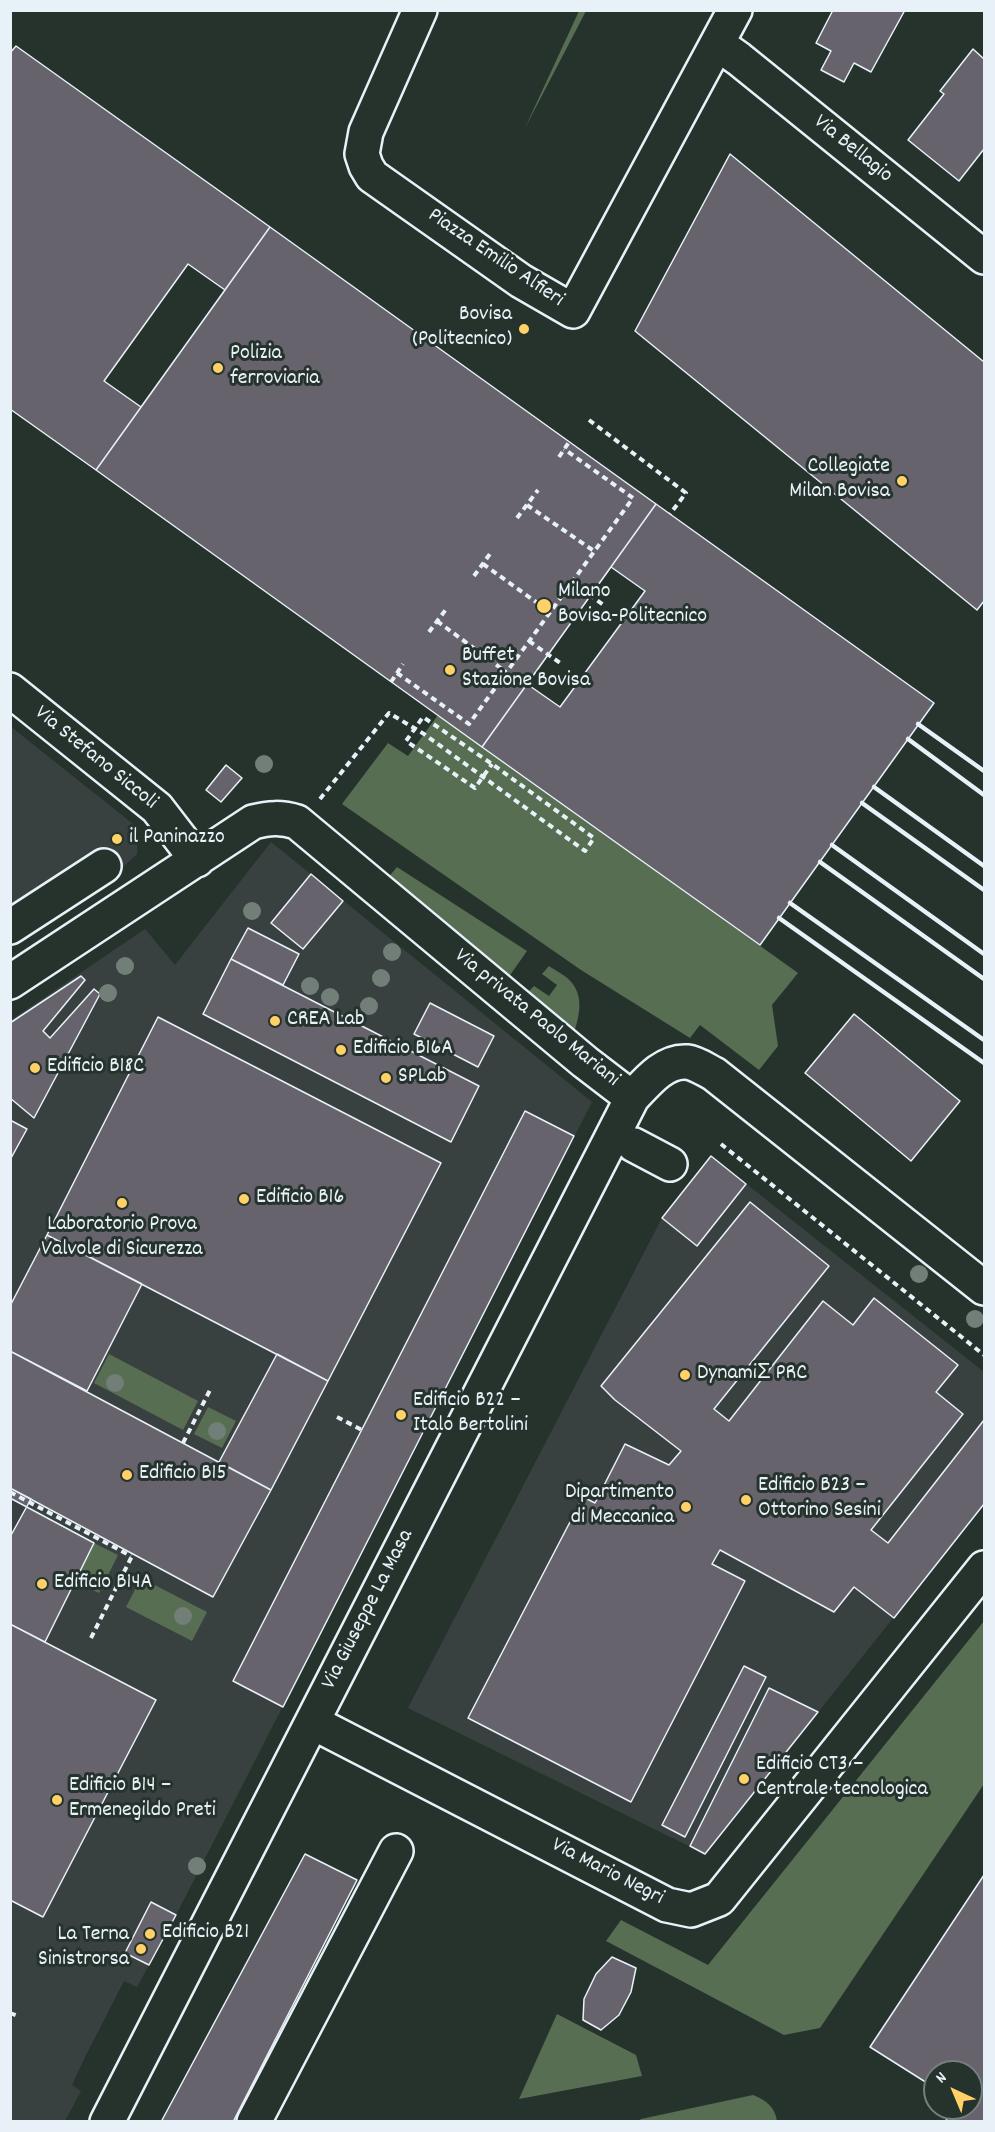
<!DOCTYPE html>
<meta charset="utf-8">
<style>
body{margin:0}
#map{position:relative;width:995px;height:2132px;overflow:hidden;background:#26332d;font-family:Dekko,sans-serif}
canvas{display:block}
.frame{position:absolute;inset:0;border:12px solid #e8f1f8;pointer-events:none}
.north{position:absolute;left:923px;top:2060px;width:60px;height:60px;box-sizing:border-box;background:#26332d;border:2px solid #747f7e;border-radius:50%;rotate:316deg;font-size:16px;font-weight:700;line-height:24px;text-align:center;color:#e8f1f8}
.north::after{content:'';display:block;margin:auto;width:21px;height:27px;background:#ffd166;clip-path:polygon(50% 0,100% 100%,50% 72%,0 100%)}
</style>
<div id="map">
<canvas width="995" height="2132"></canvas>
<div class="frame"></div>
<div class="north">N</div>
</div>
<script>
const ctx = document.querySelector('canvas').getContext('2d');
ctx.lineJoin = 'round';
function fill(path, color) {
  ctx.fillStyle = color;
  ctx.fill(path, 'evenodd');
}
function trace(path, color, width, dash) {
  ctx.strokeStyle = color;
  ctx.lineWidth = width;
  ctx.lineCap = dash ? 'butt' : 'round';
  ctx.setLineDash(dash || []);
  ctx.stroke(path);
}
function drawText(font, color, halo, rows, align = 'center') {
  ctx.font = font + ' Dekko,sans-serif';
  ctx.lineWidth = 6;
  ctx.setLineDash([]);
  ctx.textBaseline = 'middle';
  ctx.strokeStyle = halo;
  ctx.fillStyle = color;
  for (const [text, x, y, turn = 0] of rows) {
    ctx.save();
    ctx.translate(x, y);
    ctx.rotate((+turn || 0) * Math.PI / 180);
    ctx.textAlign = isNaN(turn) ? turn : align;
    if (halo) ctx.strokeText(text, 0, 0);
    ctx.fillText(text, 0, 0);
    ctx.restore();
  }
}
const built = new Path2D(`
 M10,726l128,102 -1,26 -16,15 -110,72z
 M271,842l321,260 -416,813 -39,72 -13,-6 -39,76 -13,28 9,6 -16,30 -54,1v-1102l134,-91 30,36z
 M711,1156l273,216v132l-279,350 -297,-146 254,-490z`);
const green = new Path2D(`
 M579,11h7l-61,117z
 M438,715l360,258 -26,32 6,41 -19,24 -59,-45 -10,13 -109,-68 -239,-166 46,-61 20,13z
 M397,867l130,84 -19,27 -121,-99z
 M549,966c7,5 18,10 23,17 12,15 7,34 2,50l-47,-40 7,-7 15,10 8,-11 -15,-11z
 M109,1354l89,47 -15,29 -89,-47z
 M208,1407l28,14 -14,27 -28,-14z
 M94,1543l24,12 -19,38 -24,-12z
 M141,1578l66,34 -15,29 -66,-34z
 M984,1621v163l-164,244 -36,7 -178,-94 15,-21 87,45z
 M557,2014l79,41 6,21 -123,23z
 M753,2095c13,5 22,12 24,26h-139l3,-2z`);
const building = new Path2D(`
 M833,10h72l-34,62 -17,-9 -10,19 -23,-12 10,-19 -15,-8z
 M16,46l254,181 -174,243 -86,-61v-356z
 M973,49l11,10v90l-25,32 -51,-41 36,-46 -4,-3z
 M730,154l254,208v239l-7,9 -342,-279z
 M270,227l386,277 -174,243 -386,-277z
 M188,264l37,26 -84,117 -37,-26z
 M656,504l278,199 -174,242 -278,-198z
 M611,567l34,24 -85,116 -33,-23z
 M226,765l16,13 -21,24 -15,-12z
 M311,874l32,27 -40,48 -32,-26z
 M248,928l51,26 -16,31 -52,-26z
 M231,959l248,127 -28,56 -248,-128z
 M81,976l4,4 -42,51 7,7 44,-49 6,5 -66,124 -24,-20v-75z
 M430,1003l64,33 -16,31 -64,-33z
 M854,1014l106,87 -49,60 -106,-88z
 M158,1017l283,146 -113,218 -281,-146z
 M525,1111l49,25 -291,571 -50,-26z
 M10,1120l17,9 -17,31z
 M711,1156l35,28 -49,62 -35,-28z
 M750,1202l79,64 -115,143 15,12 94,-120 30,24 21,-27 84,67 -22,27 27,22 -92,116 17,13 96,-123v84l-90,114 -40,-31 -20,25 -114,-62 -8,14 33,17 -114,221 -163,-84 115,-221 12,6 30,-59 44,21 12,-14 -66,-51 -14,-14z
 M47,1235l95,49 -55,107 -77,-40v-45z
 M10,1351l261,139 -58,107 -203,-109z
 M277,1354l51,27 -57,109 -52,-28z
 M10,1488l21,11 -21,38z
 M10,1498l84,45 -49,99 -35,-18z
 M10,1624l146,76 -113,217 -33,-17z
 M744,1666l22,11 -81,160 -23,-12z
 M769,1688l49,24 -113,142 -15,-8z
 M305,1854l52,26 -124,242h-72z
 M984,1875v247h-37l-3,-14h27v-36h-36v16l-65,-41z
 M151,1902l25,13 -27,50 -24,-12z
 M612,1957l24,11 -5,24 -12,23 -18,15 -18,-10 1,-21 12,-25z`);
const path = new Path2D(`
 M589,420l97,73 -16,21
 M559,457l10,-15
 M527,505l67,46
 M517,518l21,-28
 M483,564l67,48
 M474,576l18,-25
 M572,582l33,24
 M437,621l69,51
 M429,632l18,-24
 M529,641l34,24
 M397,673l72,51 164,-226 -69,-49
 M391,682l12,-18
 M320,799l69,-86 35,21 161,117 9,-13 -102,-74 -69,-47 -17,24 69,47 17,-24
 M721,1144l263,211
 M337,1417l25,13
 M183,1443l27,-53
 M10,1492l121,64
 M91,1638l42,-84
 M10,2013l8,3`);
const minor = new Path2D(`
 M420,10l-54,122 -4,22 4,12 6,10 149,105 52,30 162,-301
 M718,44l21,15 245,198
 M10,690l147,118 40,52
 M10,927l94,-61
 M10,982l243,-160c16,-4 28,-5 44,0l288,240 47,36
 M634,1145l36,19
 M312,1722l355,183 24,5 28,-11 265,-331
 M107,2122l525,-1024c14,-15 32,-38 55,-36 9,1 19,8 27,12l270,214
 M254,2122l142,-271`);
const rail = new Path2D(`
 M918,724l66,47
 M908,739l76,56
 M874,787l110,79
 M862,803l122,87
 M832,845l152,109
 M820,862l164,117
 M790,903l194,137
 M779,918l205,145`);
const trees = [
 [264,764],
 [252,911],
 [392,952],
 [125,966],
 [381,978],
 [310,986],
 [108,993],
 [330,997],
 [369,1006],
 [919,1274],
 [975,1319],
 [115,1383],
 [217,1431],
 [183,1616],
 [197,1866]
];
const markers = [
 [524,329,6,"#ffd166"],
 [218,368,6,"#ffd166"],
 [902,481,6,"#ffd166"],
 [544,606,8,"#ffd166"],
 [450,670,6,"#ffd166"],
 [117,839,6,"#ffd166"],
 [275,1021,6,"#ffd166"],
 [341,1050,6,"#ffd166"],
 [35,1068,6,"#ffd166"],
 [386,1078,6,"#ffd166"],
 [244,1199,6,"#ffd166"],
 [122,1203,6,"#ffd166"],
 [685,1375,6,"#ffd166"],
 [401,1415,6,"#ffd166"],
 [127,1475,6,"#ffd166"],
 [746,1500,6,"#ffd166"],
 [686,1507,6,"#ffd166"],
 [42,1584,6,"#ffd166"],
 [744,1779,6,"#ffd166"],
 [57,1800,6,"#ffd166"],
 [150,1934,6,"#ffd166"],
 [141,1949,6,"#ffd166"]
];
const streetNames = [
 ["Via Bellagio",852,150,39],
 ["Piazza Emilio Alfieri",495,259,34],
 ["Via Stefano Siccoli",95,759,39],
 ["Via privata Paolo Mariani",536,1019,39],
 ["Via Giuseppe La Masa",369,1610,-63],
 ["Via Mario Negri",607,1873,27]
];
const poiNames = [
 ["Bovisa",512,316,"right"],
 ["(Politecnico)",512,341,"right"],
 ["Polizia",230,355],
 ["ferroviaria",230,380],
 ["Collegiate",890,468,"right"],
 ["Milan Bovisa",890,493,"right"],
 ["Milano",558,593],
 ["Bovisa-Politecnico",558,618],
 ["Buffet",462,657],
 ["Stazione Bovisa",462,682],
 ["il Paninazzo",129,839],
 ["CREA Lab",287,1021],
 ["Edificio B16A",353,1050],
 ["Edificio B18C",47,1068],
 ["SPLab",398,1078],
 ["Edificio B16",256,1199],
 ["Laboratorio Prova",122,1226,"center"],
 ["Valvole di Sicurezza",122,1251,"center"],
 ["DynamiΣ PRC",697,1375],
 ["Edificio B22 –",413,1402],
 ["Italo Bertolini",413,1427],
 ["Edificio B15",139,1475],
 ["Edificio B23 –",758,1487],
 ["Ottorino Sesini",758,1512],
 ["Dipartimento",674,1494,"right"],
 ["di Meccanica",674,1519,"right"],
 ["Edificio B14A",54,1584],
 ["Edificio CT3 –",756,1766],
 ["Centrale tecnologica",756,1791],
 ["Edificio B14 –",69,1787],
 ["Ermenegildo Preti",69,1812],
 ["Edificio B21",162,1934],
 ["La Terna",129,1936,"right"],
 ["Sinistrorsa",129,1961,"right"]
];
fill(built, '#394140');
fill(green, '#576e53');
fill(building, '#66636d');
trace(building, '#e8f1f8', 1.5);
trace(minor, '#e8f1f8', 38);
trace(path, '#e8f1f8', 4, [6, 4.5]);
trace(minor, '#26332d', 33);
trace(rail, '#e8f1f8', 4.5);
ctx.fillStyle = '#717f78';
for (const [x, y] of trees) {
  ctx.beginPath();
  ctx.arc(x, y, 9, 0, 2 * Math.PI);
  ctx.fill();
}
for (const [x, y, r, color] of markers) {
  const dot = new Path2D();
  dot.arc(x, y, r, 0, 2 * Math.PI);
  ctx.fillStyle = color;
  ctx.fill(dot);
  trace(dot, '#26332d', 2);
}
drawText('22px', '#e8f1f8', '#26332d', streetNames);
drawText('22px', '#e8f1f8', '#26332d', poiNames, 'left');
</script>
